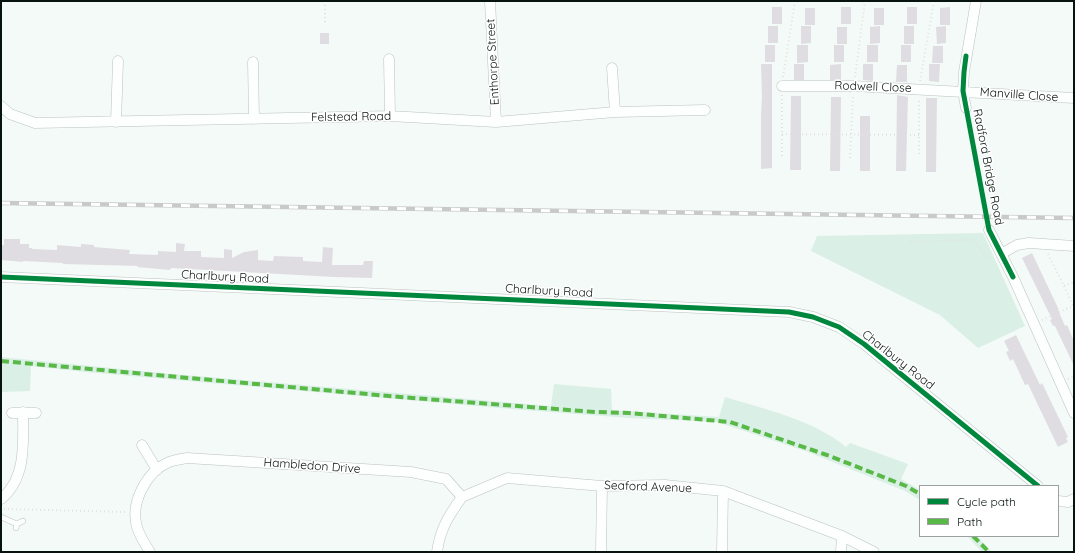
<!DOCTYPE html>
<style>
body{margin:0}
#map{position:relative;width:1075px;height:553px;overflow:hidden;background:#f4faf7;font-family:Quicksand,sans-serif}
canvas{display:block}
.frame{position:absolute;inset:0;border:2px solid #07130f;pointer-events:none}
.legend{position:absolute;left:919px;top:485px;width:140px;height:52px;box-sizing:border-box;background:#fff;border:1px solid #9ca19f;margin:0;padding:5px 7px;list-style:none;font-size:12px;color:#07130f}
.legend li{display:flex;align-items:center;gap:8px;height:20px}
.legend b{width:20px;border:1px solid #9ca19f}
</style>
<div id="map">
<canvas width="1075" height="553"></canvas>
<div class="frame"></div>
<ul class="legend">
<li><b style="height:5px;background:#00873e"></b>Cycle path</li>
<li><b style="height:5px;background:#58b947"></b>Path</li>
</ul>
</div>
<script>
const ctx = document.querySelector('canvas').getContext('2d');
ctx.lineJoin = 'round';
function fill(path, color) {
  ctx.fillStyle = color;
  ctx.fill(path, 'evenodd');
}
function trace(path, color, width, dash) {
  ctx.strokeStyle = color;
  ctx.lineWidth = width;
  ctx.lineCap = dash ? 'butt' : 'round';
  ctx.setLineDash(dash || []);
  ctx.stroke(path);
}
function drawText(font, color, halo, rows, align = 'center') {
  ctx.font = font + ' Quicksand,sans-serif';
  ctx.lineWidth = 3;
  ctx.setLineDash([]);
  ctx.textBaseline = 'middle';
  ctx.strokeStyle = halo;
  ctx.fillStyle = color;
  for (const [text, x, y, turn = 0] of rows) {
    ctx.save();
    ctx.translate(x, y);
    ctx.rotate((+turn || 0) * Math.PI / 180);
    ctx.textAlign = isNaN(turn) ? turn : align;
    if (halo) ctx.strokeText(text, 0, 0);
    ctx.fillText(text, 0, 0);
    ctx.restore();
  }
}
const green = new Path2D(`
 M983,233l42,93 -47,22 -38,-33 -129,-64 6,-15z
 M1,357l160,16 390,33 3,-22 57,5 1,21 107,7 6,-20c39,12 89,23 121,50l4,-4 58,21 -7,15 19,11v10l-15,-9 -97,-39 -91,-30 -87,-4 -119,-9 -426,-37 -54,-6 -1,25 -29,1z
 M967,536h10l15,16h-10z`);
const building = new Path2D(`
 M772,7h10v17h-10z
 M841,7h10v17h-10z
 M907,7h10v17h-10z
 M950,7v18h-10v-17z
 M805,8h10v17h-10z
 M874,8h10v17h-10z
 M768,26h10v17h-10z
 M801,26h10v17l-10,1z
 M880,26v17l-10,1v-17z
 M904,26h10v18h-10z
 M946,26v17l-9,1 -1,-17z
 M837,27h10v17h-10z
 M320,33h9v11h-9z
 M765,45h10v17h-10z
 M797,45h11v17l-11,1z
 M834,45h10v17h-10z
 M867,45h11v17h-11z
 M901,45h10v17h-10z
 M933,46h10v17h-11z
 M761,64h11v104l-11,1v-54l1,-18z
 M794,64h10v16h-10z
 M841,64v16h-11v-15z
 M863,64h10v17l-10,-1z
 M929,64h11l-1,18 -10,-1z
 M897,65h10v17h-11z
 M897,95l11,2 -2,74h-10z
 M791,96h10v74h-11z
 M831,97h10l-1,74h-10z
 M926,98h11l-1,74h-10z
 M860,116h10v55h-10z
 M4,239h16v5h9v4h3v1l25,1v-5l24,2v-3l13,1v2l36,3 -1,4 29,1v-4l18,1v-9l9,1 -1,7h17v6l23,1v-9l8,1v8l12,-6 14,-2v10l15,1 1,-5 29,1v4l19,1 1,-15 10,1 -1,17h31l1,-4h9l-1,17 -38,-1 -163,-9 -1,2 -33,-3 1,-1 -75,-2v-1l-40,-2v1l-10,-1 -12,-1v-15h3z
 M1032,253l27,57h-1l7,16 2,-1 7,16v25l-19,-40h-2l-3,-6 2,-1 -30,-61z
 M1016,335l24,50 2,-2 26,54 -2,1 2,4 -10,5 -30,-63 -3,1 -12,-26 -3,2 -4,-9 3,-1 -5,-10z`);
const path = new Path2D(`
 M325,1v24
 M783,77l12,-76
 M855,77l10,-76
 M920,81l14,-80
 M782,95v61
 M782,134l137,1
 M919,154v-55
 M850,158l3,-63
 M910,242l63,-2 14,18 5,-1
 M1048,254l16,32 10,-4
 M1064,286l9,20
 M1059,312l15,-6
 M1042,320l9,-4
 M1068,379l6,-3
 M4,509l122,3`);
const service = new Path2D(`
 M1,517l16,7
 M16,528l1,-4 6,-3`);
const minor = new Path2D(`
 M490,1l6,121
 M389,59l1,57
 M253,62l1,57
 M612,68l3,44
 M782,86h71l221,12
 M1,106l9,8 25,9 355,-7 106,6 119,-10 90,-2
 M966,108l-3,-17 1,-19 12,-71
 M116,122l2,-61
 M989,230l24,47 61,136
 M1001,254l16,-9 12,-2 45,3
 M1,277l788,35 24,5 26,10 25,17 174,142
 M12,413h24
 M142,445l15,25
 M462,497l45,-19 95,8 63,-1 58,6 119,45 32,16
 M1,499c26,-21 22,-57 22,-87
 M1058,501l10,1 6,-3
 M150,552c-5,-8 -10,-15 -13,-25 -7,-24 9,-55 32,-65 6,-2 12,-3 18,-4l224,14 35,7 16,18
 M437,552c3,-23 12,-37 25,-55
 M601,552l1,-66
 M722,552l1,-61
 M841,552l1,-16`);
const rail = new Path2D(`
 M1,203l1073,15`);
const quiet = new Path2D(`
 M1,361l399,36 195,15 34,1 101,9 97,33 79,31 14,8
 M973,536l16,16`);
const cycleway = new Path2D(`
 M966,56l-2,16 -1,19 26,139 24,47
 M1,277l788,35 24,5 26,10 25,17 174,142`);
const streetNames = [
 ["Enthorpe Street",493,62,-93],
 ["Rodwell Close",873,87,2],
 ["Manville Close",1019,95,4],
 ["Felstead Road",351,117,-1],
 ["Radford Bridge Road",988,167,79],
 ["Charlbury Road",225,277,3],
 ["Charlbury Road",549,291,3],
 ["Charlbury Road",898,360,38],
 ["Hambledon Drive",312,466,4],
 ["Seaford Avenue",648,487,2]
];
fill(green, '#daefe5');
fill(building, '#e0dde2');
trace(service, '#bac3bf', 6);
trace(minor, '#bac3bf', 11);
trace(path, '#e0e2e1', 2, [1, 3]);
trace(service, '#fdfefe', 5);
trace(minor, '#fdfefe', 10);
trace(rail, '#c8cac9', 4.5);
trace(rail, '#fff', 3, [9]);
trace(quiet, '#58b947', 4, [8, 4]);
trace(cycleway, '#00873e', 5);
drawText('12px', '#07130f', '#fff', streetNames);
</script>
